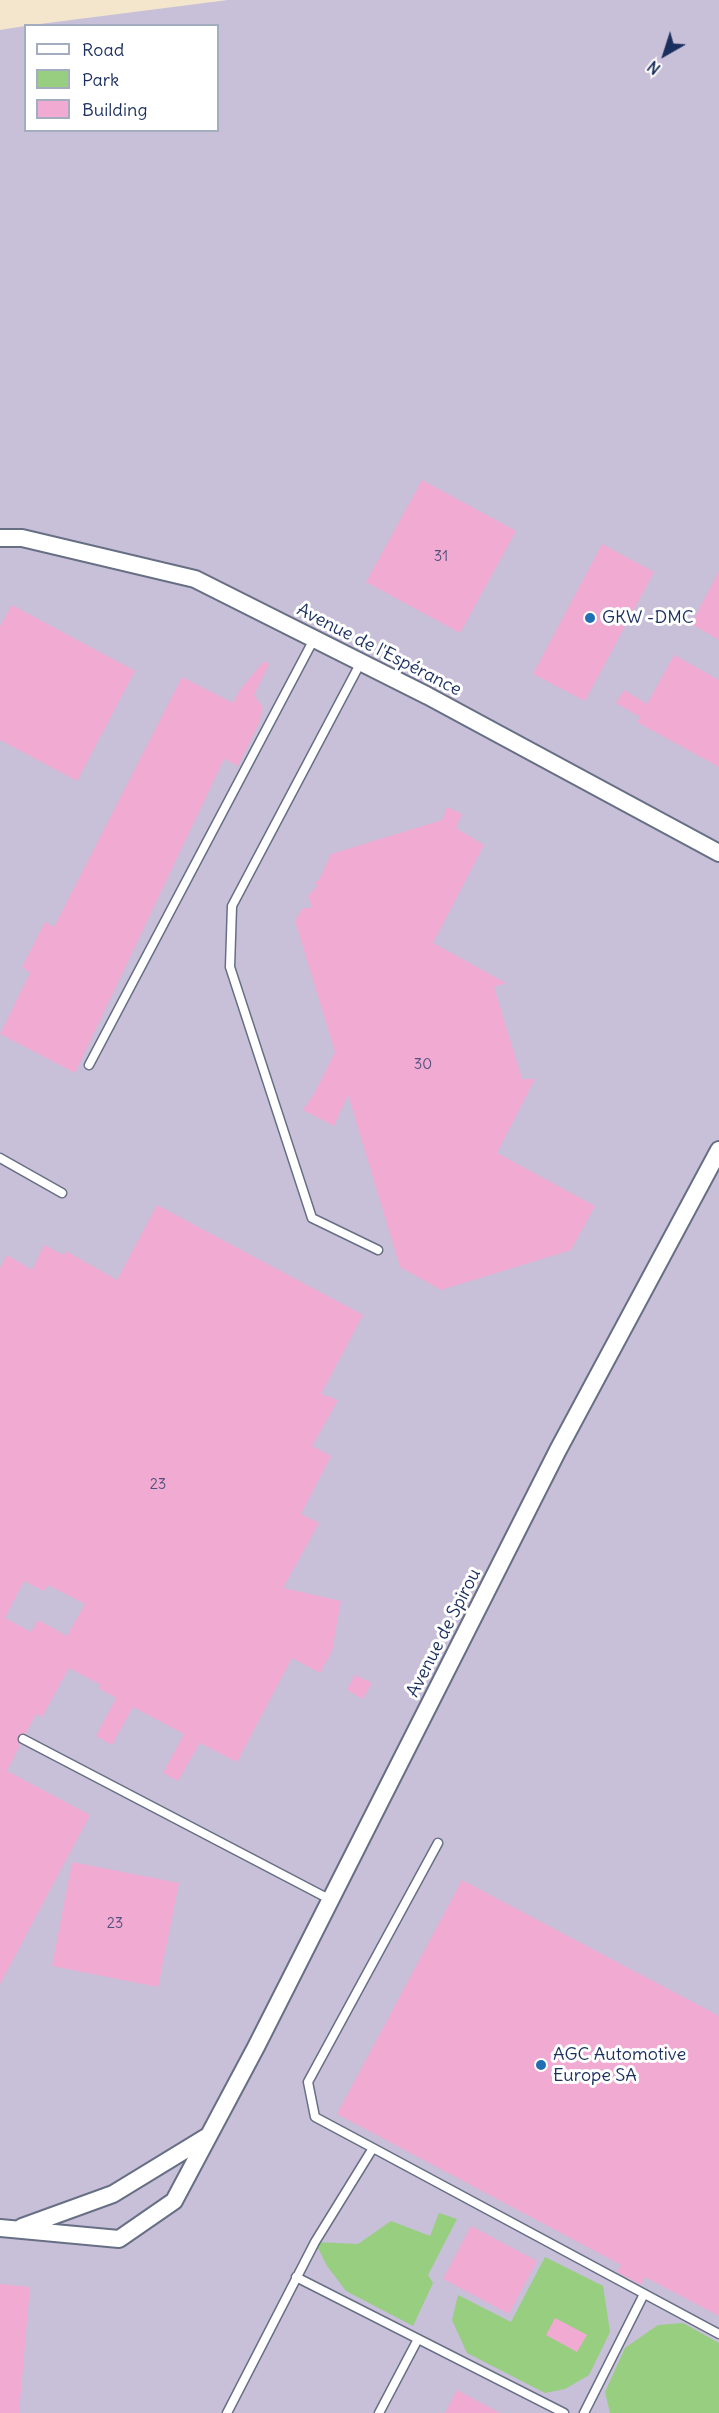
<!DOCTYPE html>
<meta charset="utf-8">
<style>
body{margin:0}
#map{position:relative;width:719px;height:2413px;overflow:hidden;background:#f3e6cd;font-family:Delius,sans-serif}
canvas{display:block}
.legend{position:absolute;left:24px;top:24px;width:195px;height:108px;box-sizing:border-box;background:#fff;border:2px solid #a4acbf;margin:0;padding:8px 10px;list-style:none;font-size:18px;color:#1b2f5e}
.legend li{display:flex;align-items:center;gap:12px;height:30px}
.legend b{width:30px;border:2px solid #a4acbf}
.north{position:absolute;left:635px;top:24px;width:60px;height:60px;-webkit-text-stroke:4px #fff;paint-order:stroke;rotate:219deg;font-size:16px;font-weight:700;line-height:24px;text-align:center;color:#1b2f5e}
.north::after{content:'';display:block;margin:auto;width:21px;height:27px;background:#1b2f5e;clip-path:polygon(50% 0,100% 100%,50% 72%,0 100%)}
</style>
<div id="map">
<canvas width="719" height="2413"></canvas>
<ul class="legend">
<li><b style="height:8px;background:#fff"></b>Road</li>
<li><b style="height:16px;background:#97ce80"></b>Park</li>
<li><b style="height:16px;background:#f1abd3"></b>Building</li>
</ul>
<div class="north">N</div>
</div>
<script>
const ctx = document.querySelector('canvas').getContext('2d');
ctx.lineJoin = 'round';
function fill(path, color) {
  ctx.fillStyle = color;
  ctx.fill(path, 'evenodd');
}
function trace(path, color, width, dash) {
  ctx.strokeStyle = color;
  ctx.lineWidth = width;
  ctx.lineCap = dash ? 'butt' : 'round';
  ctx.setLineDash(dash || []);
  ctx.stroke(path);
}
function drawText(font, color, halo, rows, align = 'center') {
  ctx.font = font + ' Delius,sans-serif';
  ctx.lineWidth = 6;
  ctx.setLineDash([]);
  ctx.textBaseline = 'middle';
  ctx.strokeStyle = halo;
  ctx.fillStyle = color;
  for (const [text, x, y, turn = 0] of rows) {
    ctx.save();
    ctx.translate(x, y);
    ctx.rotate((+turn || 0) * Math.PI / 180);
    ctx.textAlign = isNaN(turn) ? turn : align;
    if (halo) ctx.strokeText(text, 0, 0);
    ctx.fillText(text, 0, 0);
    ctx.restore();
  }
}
const industrial = new Path2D(`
 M228,0h491v2413h-719v-2383l25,-4 1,104h192v-104l-186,-1z`);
const green = new Path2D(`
 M439,2213l18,6 -29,56 5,8 -20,43 -67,-35 -19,-25 -12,-24 43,2 33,-23 39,15z
 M545,2257l58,29 7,46 -21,43 -24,14 -20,4 -78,-40 -15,-33 6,-25 53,27z
 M683,2323l36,20v70h-109l-5,-21 20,-44 33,-23z`);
const building = new Path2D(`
 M422,480l94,51 -56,102 -94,-51z
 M602,544l52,28 -69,129 -52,-27z
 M719,571v69l-28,-16z
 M12,605l123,66 -58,110 -77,-41v-114z
 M674,655l45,25v87l-82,-45 3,-5 -24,-14 8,-13 23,14z
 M264,661l5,3 -15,31 9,13 -4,15 -21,43 -14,-7 -149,314 -75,-39 30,-61 -8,-6 23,-45 9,5 128,-250 51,26 6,-12z
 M447,807l15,7 -6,14 28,17 -51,98 73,40 -12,4 28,92h13l-38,74 98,53 -24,44 -130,40 -41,-23 -52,-172 -14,31 -31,-16 11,-16 21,-42 -40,-131 7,-12 10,-2 -4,-11 9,-10 -2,-4 4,-2 12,-26 111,-34z
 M157,1205l206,110 -42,79 17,6 -26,46 19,10 -30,58 18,9 -36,65 58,13 -9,50 -12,22 -28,-15 -55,104 -37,-19 -22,38 -15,-8 21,-39 -51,-27 -21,38 -16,-9 20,-38 -18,-10 3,-3 -32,-17 -27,49 -6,-3 -10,19 -8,3 -1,4 3,5 -13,26 83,44 -90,169v-716l7,-13 25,15 12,-25 20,10 2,-4 51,29zM24,1581l20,10 4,-6 37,19 -18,32 -29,-16 -7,12 -26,-14z
 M355,1675l17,8 -9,16 -16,-9z
 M72,1862l107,21 -21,104 -106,-21z
 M462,1880l257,136v300l-74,-39 -4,8 -24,-13 4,-7 -284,-151z
 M471,2226l66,35 -28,53 -66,-35z
 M0,2284l30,3 -11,126h-19z
 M555,2318l32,17 -10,17 -31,-17z
 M457,2390l43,23h-55z`);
const lane = new Path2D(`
 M361,662l-129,244 -2,61 82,251 66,32
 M89,1065l225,-426
 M0,1158l62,35
 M23,1739l308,161
 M373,2148l-58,-31 -7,-35 130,-239
 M296,2277l268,136
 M227,2413l88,-171 58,-94 346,186
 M379,2413l39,-74
 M584,2413l60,-119`);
const street = new Path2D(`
 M0,538h22l173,41 233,117 291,157
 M22,2227l91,-33 95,-58
 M0,2228l119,11 55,-38 82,-154 302,-597 161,-300`);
const markers = [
 [590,618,6,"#1f6fb2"],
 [541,2065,6,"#1f6fb2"]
];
const numberNames = [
 ["31",441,557],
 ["30",423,1065],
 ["23",158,1485],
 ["23",115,1924]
];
const poiNames = [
 ["GKW -DMC",602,618],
 ["AGC Automotive",553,2055],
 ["Europe SA",553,2076]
];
const streetNames = [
 ["Avenue de l'Espérance",379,650,27],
 ["Avenue de Spirou",444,1633,-63]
];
fill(industrial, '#c8bfd8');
fill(green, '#97ce80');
fill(building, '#f1abd3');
trace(lane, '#676f85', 11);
trace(street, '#676f85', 20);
trace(lane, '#fff', 8);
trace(street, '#fff', 16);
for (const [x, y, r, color] of markers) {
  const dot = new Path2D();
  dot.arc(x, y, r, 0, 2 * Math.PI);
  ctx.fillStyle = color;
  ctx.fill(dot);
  trace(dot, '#fff', 2);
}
drawText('15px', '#504e7b', null, numberNames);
drawText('18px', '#1b2f5e', '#fff', poiNames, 'left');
drawText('18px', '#1b2f5e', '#fff', streetNames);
</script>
